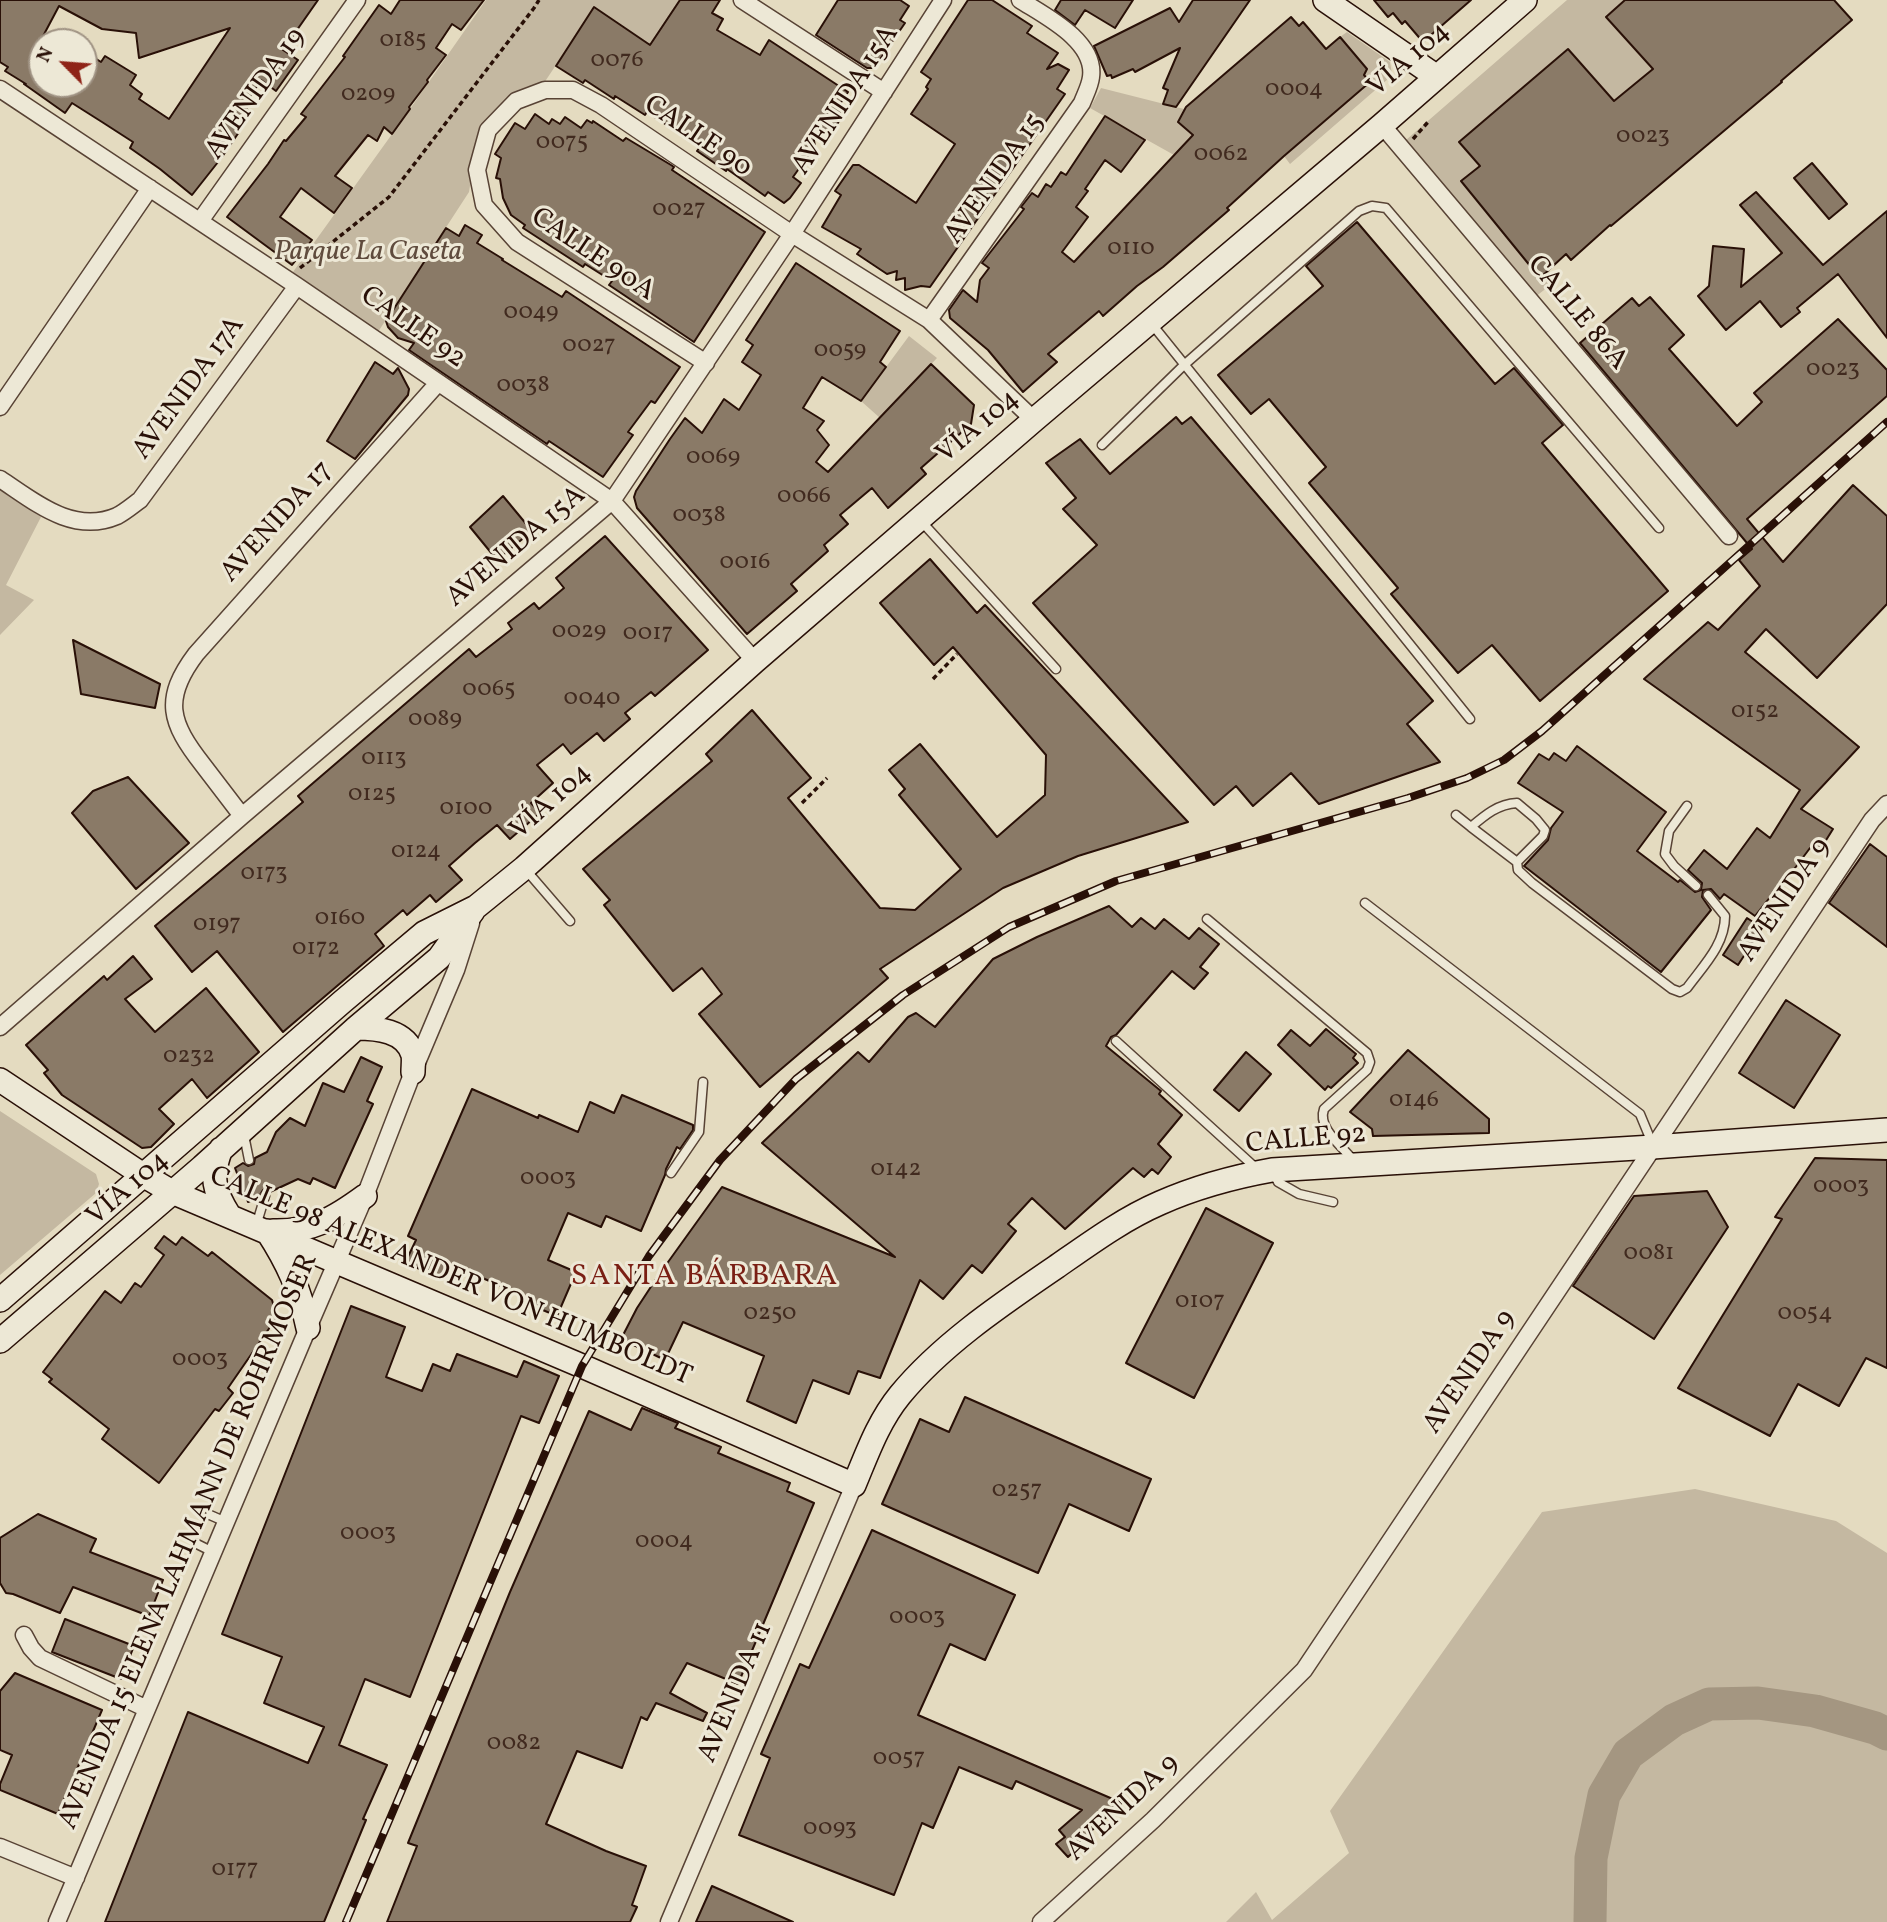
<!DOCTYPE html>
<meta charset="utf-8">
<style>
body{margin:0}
#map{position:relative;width:1887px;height:1922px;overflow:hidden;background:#e4dbc0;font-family:Vollkorn,serif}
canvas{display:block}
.north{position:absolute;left:28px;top:28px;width:70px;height:70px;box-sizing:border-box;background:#ede8d6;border:2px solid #9f9283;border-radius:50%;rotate:295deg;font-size:19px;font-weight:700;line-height:28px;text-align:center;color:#291007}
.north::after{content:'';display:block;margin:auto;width:24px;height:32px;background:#8f2418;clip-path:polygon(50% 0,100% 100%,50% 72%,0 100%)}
</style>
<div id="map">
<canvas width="1887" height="1922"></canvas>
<div class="north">N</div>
</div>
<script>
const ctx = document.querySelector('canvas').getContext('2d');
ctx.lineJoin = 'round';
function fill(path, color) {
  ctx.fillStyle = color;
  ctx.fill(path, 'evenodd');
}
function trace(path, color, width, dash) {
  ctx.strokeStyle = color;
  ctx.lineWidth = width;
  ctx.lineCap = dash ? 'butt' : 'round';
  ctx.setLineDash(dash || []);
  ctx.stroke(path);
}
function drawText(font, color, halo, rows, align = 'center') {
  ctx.font = font + ' Vollkorn,serif';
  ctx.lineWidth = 6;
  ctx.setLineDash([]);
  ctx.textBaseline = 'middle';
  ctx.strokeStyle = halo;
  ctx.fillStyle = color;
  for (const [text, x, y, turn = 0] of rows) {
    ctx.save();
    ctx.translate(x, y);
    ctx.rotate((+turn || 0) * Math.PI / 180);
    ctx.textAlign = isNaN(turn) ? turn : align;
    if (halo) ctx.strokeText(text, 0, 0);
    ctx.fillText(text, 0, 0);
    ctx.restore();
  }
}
const green = new Path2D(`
 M486,0h194l-30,45 -56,-37 -50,75 -18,4 -23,15 -21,23 -7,29 -6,38 -91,140 -85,-60 117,-163z
 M1567,0h58l-19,17 35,38 71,-35 -152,127 -100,-4 20,23 -19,15 79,97 8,-8 9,10 -22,17 -129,-157z
 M1347,32l43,30 2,12 -4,5 -98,85 -6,-8 86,-74 -6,-7 3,-6 -27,-32z
 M1101,88l83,21 -6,13 15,13 -19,20 -84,-47z
 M909,336l28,22 -57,60 -19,-17z
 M0,490l41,27 -35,68 28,15 -34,35z
 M0,1111l96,63 3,10 -3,9 -96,82z
 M1695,1489l141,32 51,32v369h-661l30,-30 16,28 77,-67 -19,-42 212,-299z`);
const river = new Path2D(`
 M1590,1922l1,-64 13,-63 24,-41 46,-34 35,-16 49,-1 57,8 60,17 12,6`);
const building = new Path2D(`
 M0,0h318l-35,50 15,10 -22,31 -15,-11 -17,27 8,6 -30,44 -30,38 -32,-26 -30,-21 3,-6 -31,-20 -30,-19 -7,10 -41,-29h2l-21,-13 3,-4 -8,-5zM59,6l43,23 34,4 3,25 91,-30 -61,91 -30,-20 3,-5 -12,-9 6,-10 -31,-19 -4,6 -17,-11v33h-42l-1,-44z
 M400,0h84l-23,30 -9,-6 -16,24 10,7 -19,25 1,2 -19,25 1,2 -18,25 -8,-7 -7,14 -9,-6 -33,41 17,12 -18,25 -33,-25 -21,29 32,23 -20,25 -65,-48 41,-53 16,-24 2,1 20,-24 -5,-3 44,-57 -2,-1 36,-51 12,9z
 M680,0h40l-8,13 11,6 -6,11 43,25 9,-15 79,52 -8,12 7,4 -19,31 -16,-9 3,16 -22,31 8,6 -11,15 -6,5 -16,-11 -3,4 -38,-27 -1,2 -29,-20 3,-4 -53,-35 -2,3 -30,-19 -1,3 -29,-19 -2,3 -27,-17 38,-59 56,38z
 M838,0h62l9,6 -9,14 5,3 -31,45h-7l-51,-33z
 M968,0h24l40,26 -5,7 31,20 -11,16 11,-5 11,6 -12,19 8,5 -135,193 -9,-1 -16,4v-12l-9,2 1,-9 -10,3 -30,-20 4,-5 -39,-22 19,-32 -6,-4 18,-26h6l57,38 39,-59 -44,-30 17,-25 -2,-2 5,-8 -10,-7z
 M1061,0h72l-18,28 -30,-18 -10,15 -20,-15z
 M1193,0h57l-74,107 -13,-3 5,-14 -5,-2 17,-40 -45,24 -2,-3 -21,9 -1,-3 -4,1 -13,-30 76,-38 9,14z
 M1374,0h97l-48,42 -18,-21 -3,3 -9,-11 -5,4z
 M1625,0h209l18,20 -71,61 1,1 -171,144 -1,-1 -39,35 -5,-6 -26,24 -79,-97 19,-15 -21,-24 109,-93 46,52 39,-32 -47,-52z
 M1291,17l8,9 4,-4 23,27 14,-12 27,32 -3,6 6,7 -86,74 -57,52 2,2 -66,57 -26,19 -34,30 -4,-5 -51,43 9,8 -34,30 -35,-42 -38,-32 -1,-8 14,-20 14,12 3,-22 9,-12 -7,-5 42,-54 -3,-2 11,-14 6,4 8,-13 5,3 10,-15 5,3 39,-59 40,24 -24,32 -16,-12 -20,29 3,2 -12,16 12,10 -26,35 12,10 119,-127 -15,-13 8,-15z
 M535,114l14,10 3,-5 8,5 5,-7 16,11 6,-8 5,3 1,-2 30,20 3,-3 45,27 3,2 -2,3 93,62 -71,110 -85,-57 3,-4 -27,-17 -2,3 -60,-39 2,-3 -14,-10 -8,-17 -3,-19 -4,-1 5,-20 -6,-4 20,-31 10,6z
 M1812,163l35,41 -18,15 -35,-41z
 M1756,192l67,73 64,-54v127l-49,-64 -41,34 3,4 -19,15 -21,-26 -34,29 -28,-34 11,-10 4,-40 31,3 -3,38 41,-34 -42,-48z
 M1357,222l138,162 19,-16 49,57 -21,18 126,148 -128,110 -48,-56 -34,28 -67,-79 7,-6 -89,-105 17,-16 -57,-68 -18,15 -33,-39 105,-89 -17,-20z
 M465,225l17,10 -5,8 26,16 -1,1 60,37 4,-6 114,76 -25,36 -4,-2 -23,31 5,3 -30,42 -54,-36 -2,3 -138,-94 5,-7 -16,-5 -10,-11 -2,-6 60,-93 13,8z
 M796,263l104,68 -20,31 6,5 -25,34 -39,-24 -19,31 21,13 -7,9 12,15 -13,17 12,10 103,-108 43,41 -3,19 -50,44 5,6 -38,34 -16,-20 -32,27 8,9 -24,21 4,6 -37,33 6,7 -50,43 -110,-126 -3,-11 2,-6 34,-52 15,-21 17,15 22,-34 15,11 22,-35 -19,-13 11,-17 -7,-5z
 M1650,297l34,38 -15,14 68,77 25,-24 -8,-9 84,-74 49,51v26l-140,123 36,43 70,-77 34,31v88l-70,74 -51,-49 -21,23 114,95 -58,62 32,20 -15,24 -8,-5 -33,44 -2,-1 -20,25 -31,-22 -4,5 -9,-10 -8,1 -1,7 9,13 -50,62 -137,-106 24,-26 3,-12 12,-16 -45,-29 21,-29 10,6 5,-7 12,8 11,-15 89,66 -29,39 41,31 2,-2 15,12 6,-2 1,-7 -14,-13 16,-20 23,19 30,-41 13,10 30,-48 -156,-111 64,-57 10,8 42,-44 -21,-26 13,-11 -172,-206 52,-45 7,8z
 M375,362l18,12 5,-6 11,21 -1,6 -53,64 -28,-18z
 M1176,417l6,7 9,-7 242,284 -26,23 33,38 -121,42 -28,-31 -38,33 -17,-20 -22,19 -181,-202 64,-58 -34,-36 13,-11 -30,-35 34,-24 30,35z
 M503,496l29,35 -35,29 -27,-33z
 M605,536l103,114 -53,46 -4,-4 -26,21 5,6 -26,22 -7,-8 -26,21 -8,-10 -26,21 16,18 -22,20 9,10 -30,26 -13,-14 -22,18 -26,23 13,14 -26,22 -6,-7 -23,20 -4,-5 -28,24 9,12 -101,86 -66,-81 -25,21 -37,-46 148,-124 -5,-6 171,-147 7,8 36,-28 -4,-6 26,-20 5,6 25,-21 -8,-10z
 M930,559l47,54 8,-8 203,217 -110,34 -75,32 -123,81 8,9 -128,109 -61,-73 23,-20 -20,-26 -29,23 -69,-86 6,-5 -27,-31 129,-108 -6,-7 46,-44 59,68 -23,20 92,110 35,2 46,-41 -62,-74 6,-6 -16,-19 31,-26 77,93 48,-42 1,-40 -93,-108 -19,18 -54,-62z
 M73,640l87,44 -5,24 -74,-14z
 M128,777l61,66 -53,46 -64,-76 21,-22z
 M1870,844l17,13v90l-58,-44z
 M1109,906l23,21 9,-9 14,11 9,-10 25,20 10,-11 20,16 -19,23 8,6 -14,16 -22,-18 -56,64 -5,2 -5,9 55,45 -2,3 23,21 -24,29 13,13 -13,17 -6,-5 -8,8 -11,-9 -68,61 -33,-31 -24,26 8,7 -34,42 -10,-8 -29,34 -23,-19 -40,98 -22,-7 -9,23 -36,-14 -17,43 -49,-22 17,-45 -81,-34 -18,38 -44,-21 16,-31 21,-32 64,-89 173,70 -133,-114 96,-91 11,10 39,-45 8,-4 19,14 58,-68 44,-22z
 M1747,918l15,10 -24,37 -15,-10z
 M133,956l19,23 -27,20 30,33 51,-44 53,64 -52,46 -15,-19 -33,30 15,15 -23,23 -9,1 -80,-53 -18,-22 4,-3 -22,-25 78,-69 3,4z
 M1786,1000l54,35 -46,73 -55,-35z
 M1326,1029l30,25 -3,4 5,5 -27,25 -3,-2 -3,4 -47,-45 13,-15 19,16z
 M1408,1050l81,69v14l-116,3 -1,-7 -22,-17z
 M1246,1052l25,22 -32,37 -25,-21z
 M361,1057l21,10 -15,34 6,3 -38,84 -22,-10 -3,6 -12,-5 -28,13 -7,-2 -5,8 -10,4 -13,-34 8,-5 5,3 6,-2 1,-6 12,-6 9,-20 14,-14 15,8 18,-43 21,9z
 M472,1089l66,29 1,-3 39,17 12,-30 24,11 8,-18 71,30v5l-13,19 -3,-2 -11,22 -1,6 -24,56 -35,-15 -5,11 -33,-14 -20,47 28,12 -19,44 -38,-16 2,-6 -63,-26 -6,14 -47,-19 11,-23 -8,-4z
 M1815,1158l72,2v208l-21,-10 -27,48 -41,-22 -28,52 -92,-48 104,-169 -7,-2z
 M1707,1191l21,36 -74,112 -81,-53 61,-90z
 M1206,1208l67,35 -79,155 -68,-35z
 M164,1236l12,9 6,-8 26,19 4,-4 60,48 5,17 -49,71 5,5 -14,18 -4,-2 -56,74 -57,-44 7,-10 -60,-47 3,-3 -9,-7 62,-81 16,12 14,-20 6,4 23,-32 -9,-7z
 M351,1306l54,21 -19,50 36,14 11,-27 17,7 7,-17 60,23 7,-16 35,15 -20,47 -18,-7 -111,281 -45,-18 -26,66 48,20 -24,54 3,1 -42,102h-219l83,-210 120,51 16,-36 -60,-24 18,-46 -60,-23z
 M965,1397l186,82 -22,52 -60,-27 -31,69 -156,-69 38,-85 29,13z
 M642,1408l36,15 -3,5 46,19 -3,6 72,30 -3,8 27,12 -76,181 -51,-21 -17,30 37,20 -4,8 -47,-18 -9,17 -6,-3 -19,51 -45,-17 -31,73 60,27 40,15 -14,39 5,2 -7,15h-243l30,-76 -9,-3 102,-251 79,-181 42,19z
 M38,1514l58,25 -6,13 73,28 -14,36 -76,-29 -13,26 -47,-19 -7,-1 -6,-10v-45z
 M872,1530l143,65 -30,65 -35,-16 -32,71 204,88 -43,39 2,3 -13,12 -12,-13 9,-7 -6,-7 23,-20 -66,-29 -4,8 -53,-22 -26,61 -11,-5 -28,72 -155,-60 31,-77 -9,-4 39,-90 9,4z
 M65,1619l69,27 -13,33 -69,-27z
 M15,1673l87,37 -44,104 -58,-24v-6l12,-29 -12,-5v-59z
 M712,1886l81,36h-97z`);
const path = new Path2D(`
 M1392,82l9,-8
 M1413,139l15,-17
 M300,268l89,-71 145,-189 5,-8
 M933,679l24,-25
 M802,803l25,-25`);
const lane = new Path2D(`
 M1151,323l319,396
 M1102,445l82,-80 175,-154 13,-5 14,2 273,320
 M921,521l135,148
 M1687,806l-18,25 -4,23 9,12 22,20
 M1456,815l15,12
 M1517,862l26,-26 2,-6 -9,-11 -19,-16c-19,1 -32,12 -46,24l46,35 1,8 14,13 140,106 8,3 7,-4c16,-22 38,-43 38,-72l-17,-21
 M526,870l44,51
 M1365,903l275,211 12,29
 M1207,919l160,134 3,9 -3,8 -43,39c-7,19 18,37 29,51
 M1116,1041l142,129
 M244,1135l5,25
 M1273,1172l5,10 21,12 34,8
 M671,1173l28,-41 4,-50
 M256,1226l9,-30
 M210,1515l16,7
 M197,1544l16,8`);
const street = new Path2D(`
 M742,0l142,92
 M0,89l297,197 315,215 143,160
 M1382,125l347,411
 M200,221l157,-221
 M929,320l153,-217c3,-8 8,-17 9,-26 5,-36 -46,-61 -71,-77
 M706,363l-189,-121 -33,-37 -7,-35 11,-40 28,-29 29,-11h28l28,15 191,129 137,86 105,100
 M0,407l150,-219
 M0,479c35,23 73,56 117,37 8,-4 16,-11 23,-16l157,-214
 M242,816c-13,-17 -26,-34 -39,-51 -33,-42 -41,-66 -7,-111l242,-271
 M0,1027l242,-211 370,-315 180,-267 151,-234
 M24,1635l7,13 9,10 107,51
 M0,1847l76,31
 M57,1922l251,-594 57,-132 48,-124 43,-102 15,-47
 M669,1922l185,-437
 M1041,1922l112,-102 151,-150 568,-850 15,-16`);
const secondary = new Path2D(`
 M1325,0l112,77
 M356,1028c20,0 50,2 57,27 1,5 0,11 0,17
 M0,1080l143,95 29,17 410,174 272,119c13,-31 24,-63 46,-90 42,-51 102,-91 156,-128 33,-23 67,-48 104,-64 36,-16 73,-26 112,-33l381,-23 234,-17
 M221,1149c-11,27 -7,43 8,66
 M267,1231c21,32 33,59 41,97
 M273,1231c39,1 62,-13 92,-35
 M0,1300l342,-298 82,-69 52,-26 48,-39 231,-207 279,-241 348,-295 143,-125
 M0,1341l202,-174 154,-139 83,-70 34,-47`);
const rail = new Path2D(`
 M346,1922l236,-556 67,-110 71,-96 76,-81 107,-84 106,-68 107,-46 292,-83 59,-20 37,-18 38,-29 345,-309`);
const numberNames = [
 ["0185",403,42],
 ["0076",617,62],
 ["0004",1294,91],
 ["0209",368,96],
 ["0023",1643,138],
 ["0075",562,144],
 ["0062",1221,156],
 ["0027",679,211],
 ["0110",1131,250],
 ["0049",531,314],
 ["0027",589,347],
 ["0059",840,352],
 ["0023",1833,371],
 ["0038",523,387],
 ["0069",713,459],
 ["0066",804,498],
 ["0038",699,517],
 ["0016",745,564],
 ["0029",579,633],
 ["0017",648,635],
 ["0065",489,691],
 ["0040",592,700],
 ["0152",1755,713],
 ["0089",435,721],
 ["0113",384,760],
 ["0125",372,796],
 ["0100",466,810],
 ["0124",416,853],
 ["0173",264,875],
 ["0160",340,920],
 ["0197",217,926],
 ["0172",316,950],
 ["0232",189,1058],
 ["0146",1414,1102],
 ["0142",896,1171],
 ["0003",548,1180],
 ["0003",1841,1188],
 ["0081",1649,1255],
 ["0107",1200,1303],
 ["0250",770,1315],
 ["0054",1805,1315],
 ["0003",200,1361],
 ["0257",1017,1492],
 ["0003",368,1535],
 ["0004",664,1543],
 ["0003",917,1619],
 ["0082",514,1745],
 ["0057",899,1760],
 ["0093",830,1830],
 ["0177",235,1871]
];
const streetNames = [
 ["VÍA 104",1410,61,-41],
 ["AVENIDA 19",257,95,-55],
 ["AVENIDA 15A",847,101,-57],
 ["CALLE 90",697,138,34],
 ["AVENIDA 15",996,180,-55],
 ["CALLE 90A",592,256,34],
 ["CALLE 86A",1576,314,50],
 ["CALLE 92",412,329,35],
 ["AVENIDA 17A",190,389,-54],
 ["VÍA 104",979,428,-40],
 ["AVENIDA 17",278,523,-48],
 ["AVENIDA 15A",517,548,-40],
 ["VÍA 104",552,803,-42],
 ["AVENIDA 9",1786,901,-56],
 ["CALLE 92",1306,1141,-5],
 ["VÍA 104",129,1190,-41],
 ["CALLE 98 ALEXANDER VON HUMBOLDT",450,1278,23],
 ["AVENIDA 9",1471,1373,-56],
 ["AVENIDA 15 ELENA LAHMANN DE ROHRMOSER",190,1542,-67],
 ["AVENIDA 11",737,1693,-67],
 ["AVENIDA 9",1124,1809,-43]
];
const parkNames = [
 ["Parque La Caseta",368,254]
];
const neighbourhoodNames = [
 ["SANTA BÁRBARA",705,1278]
];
fill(green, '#c4b8a1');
trace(river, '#a49681', 33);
fill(building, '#8a7a67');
trace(building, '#291007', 2);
trace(lane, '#584335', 11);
trace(street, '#584335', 19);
trace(secondary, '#291007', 26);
trace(path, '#291007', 3.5, [5, 3.5]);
trace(lane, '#ede8d6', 8);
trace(street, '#ede8d6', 16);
trace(secondary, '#ede8d6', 23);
trace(rail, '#291007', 8);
trace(rail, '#ede8d6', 5, [16]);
drawText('24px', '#412a1f', null, numberNames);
drawText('28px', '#291007', '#ede8d6', streetNames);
drawText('italic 28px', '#5f4b3d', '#ede8d6', parkNames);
ctx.letterSpacing = '2px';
drawText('30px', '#7a1f14', '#ede8d6', neighbourhoodNames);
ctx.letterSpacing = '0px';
</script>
